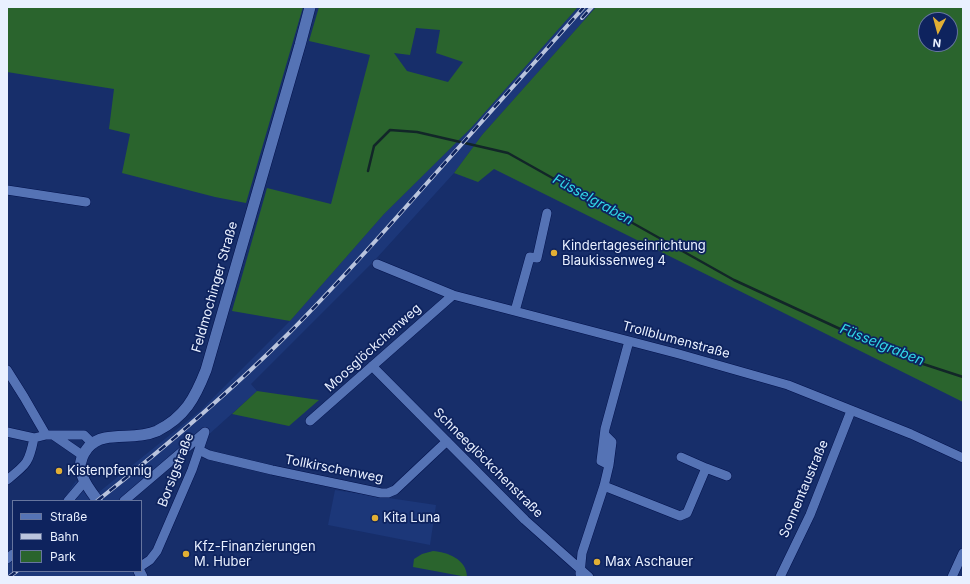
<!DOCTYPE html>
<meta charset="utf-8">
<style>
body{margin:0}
#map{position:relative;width:970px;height:584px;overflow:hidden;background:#172e6a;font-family:Inter,sans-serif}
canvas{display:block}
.frame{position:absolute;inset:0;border:8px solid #e9f0ff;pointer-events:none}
.legend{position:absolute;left:12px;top:500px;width:130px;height:72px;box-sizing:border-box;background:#0e235e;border:1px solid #66759e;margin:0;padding:5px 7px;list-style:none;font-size:12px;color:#e9f0ff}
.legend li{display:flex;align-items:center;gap:8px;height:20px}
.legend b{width:20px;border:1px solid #66759e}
.north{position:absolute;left:918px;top:12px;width:40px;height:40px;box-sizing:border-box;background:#0e235e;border:1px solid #66759e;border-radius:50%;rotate:186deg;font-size:11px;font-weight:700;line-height:16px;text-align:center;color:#e9f0ff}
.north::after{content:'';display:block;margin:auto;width:14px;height:18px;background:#e2af34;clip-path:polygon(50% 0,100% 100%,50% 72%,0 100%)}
</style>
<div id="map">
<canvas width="970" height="584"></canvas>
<div class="frame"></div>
<ul class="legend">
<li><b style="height:5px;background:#5573b5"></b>Straße</li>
<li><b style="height:5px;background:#bac4dd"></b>Bahn</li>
<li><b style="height:11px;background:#2a642d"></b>Park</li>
</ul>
<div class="north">N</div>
</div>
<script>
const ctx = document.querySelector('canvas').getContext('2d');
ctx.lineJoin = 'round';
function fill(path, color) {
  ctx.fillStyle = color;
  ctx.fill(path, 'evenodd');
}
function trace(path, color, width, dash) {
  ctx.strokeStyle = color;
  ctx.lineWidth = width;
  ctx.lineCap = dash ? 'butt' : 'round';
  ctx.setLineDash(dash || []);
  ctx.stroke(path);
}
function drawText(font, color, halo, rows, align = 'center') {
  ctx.font = font + ' Inter,sans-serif';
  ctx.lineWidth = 3.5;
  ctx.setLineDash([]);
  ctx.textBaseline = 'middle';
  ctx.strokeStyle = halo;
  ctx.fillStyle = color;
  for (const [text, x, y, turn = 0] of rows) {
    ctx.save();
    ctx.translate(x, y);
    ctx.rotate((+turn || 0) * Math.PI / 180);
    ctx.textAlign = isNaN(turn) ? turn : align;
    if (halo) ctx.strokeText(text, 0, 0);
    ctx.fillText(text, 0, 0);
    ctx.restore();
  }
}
const built = new Path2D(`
 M578,7h18l-114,128 -28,38 -80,88 -123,123 6,7 -61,55 -65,55h-69l14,-20 23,11 102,-82 89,-89 94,-107 87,-86z
 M335,490l101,15 -6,40 -102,-20z
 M13,551v20h125l1,6h-132v-21z`);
const green = new Path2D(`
 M7,7h296l-57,196 -31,-6 -93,-24 8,-39 -21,-5 5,-40 -107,-17z
 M319,7h259l-107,121 -87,86 -94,107 -58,-10 35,-123 64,16 39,-149 -61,-14zM416,28l24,2 -4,23 27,9 -15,20 -41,-11 -13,-18 16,2z
 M596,7h367v395l-469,-233 -16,13 -24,-9 28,-38zM926,20h24v24h-24z
 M257,391l62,9 -30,26 -57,-12z
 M433,551c14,1 34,8 34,26l-54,-10 1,-8 8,-5z`);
const stream = new Path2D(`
 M368,171l6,-25 16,-16 27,2 91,21 226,127 130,60 50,21 49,16`);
const minor = new Path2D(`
 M7,190l79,12
 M377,264l76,31 226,59 109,31 123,49 52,24
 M515,311l15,-54 7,1 10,-45
 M372,366l153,154 64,57
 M7,370l17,27 22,38h38l9,9
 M310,421l143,-126
 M7,432l27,6
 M53,435l29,20
 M199,450l10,5 63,15 109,23h7l7,-3 52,-49
 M681,457l25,11
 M609,465l-8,-4 4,-32 24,-88
 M7,480c20,-16 22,-17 27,-42l12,-3
 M604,486l76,30 7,-3 19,-45 21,8
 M68,501l17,-20
 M124,501l81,-69
 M7,559l6,-5
 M141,566l9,-6 7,-9 35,-81 13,-38
 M580,574l2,-21 22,-67 5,-21 3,-23 -7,-7
 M780,577l30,-62 41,-104
 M952,577l11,-24`);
const secondary = new Path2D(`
 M98,501c-12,-16 -26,-33 -11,-52 4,-6 12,-10 18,-11 17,-3 36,0 52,-7 28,-14 38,-33 49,-61l94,-325 10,-38
 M139,571l3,6`);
const rail = new Path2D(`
 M582,18l10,-11
 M97,501c67,-53 132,-108 192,-168 48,-48 94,-100 139,-151 52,-59 104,-117 156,-175
 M9,577l8,-6`);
const markers = [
 [554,253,4,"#e2af34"],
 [59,471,4,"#e2af34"],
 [375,518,4,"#e2af34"],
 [186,554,4,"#e2af34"],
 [597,562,4,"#e2af34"]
];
const poiNames = [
 ["Kindertageseinrichtung",562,246],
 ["Blaukissenweg 4",562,261],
 ["Kistenpfennig",67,471],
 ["Kita Luna",383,518],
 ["Kfz-Finanzierungen",194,547],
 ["M. Huber",194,562],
 ["Max Aschauer",605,562]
];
const streetNames = [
 ["Feldmochinger Straße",215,287,-74],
 ["Trollblumenstraße",676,340,15],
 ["Moosglöckchenweg",373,348,-42],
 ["Schneeglöckchenstraße",488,463,45],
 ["Tollkirschenweg",334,469,11],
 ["Borsigstraße",176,470,-69],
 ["Sonnentaustraße",804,489,-67]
];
const waterNames = [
 ["Füsselgraben",593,200,29],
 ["Füsselgraben",882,345,22]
];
fill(built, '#1c3779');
fill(green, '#2a642d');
trace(stream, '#122628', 2.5);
trace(minor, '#03124c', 10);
trace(secondary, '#03124c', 12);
trace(minor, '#5573b5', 9);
trace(secondary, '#5573b5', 11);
trace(rail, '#bac4dd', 4);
trace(rail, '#0e235e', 2.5, [8]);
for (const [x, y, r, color] of markers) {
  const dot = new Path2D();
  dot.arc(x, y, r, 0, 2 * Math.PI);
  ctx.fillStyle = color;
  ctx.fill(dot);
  trace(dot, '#0e235e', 1.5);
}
drawText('13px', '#e9f0ff', '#0e235e', poiNames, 'left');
drawText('13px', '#e9f0ff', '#0e235e', streetNames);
drawText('italic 14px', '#31d6e5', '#0e235e', waterNames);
</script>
